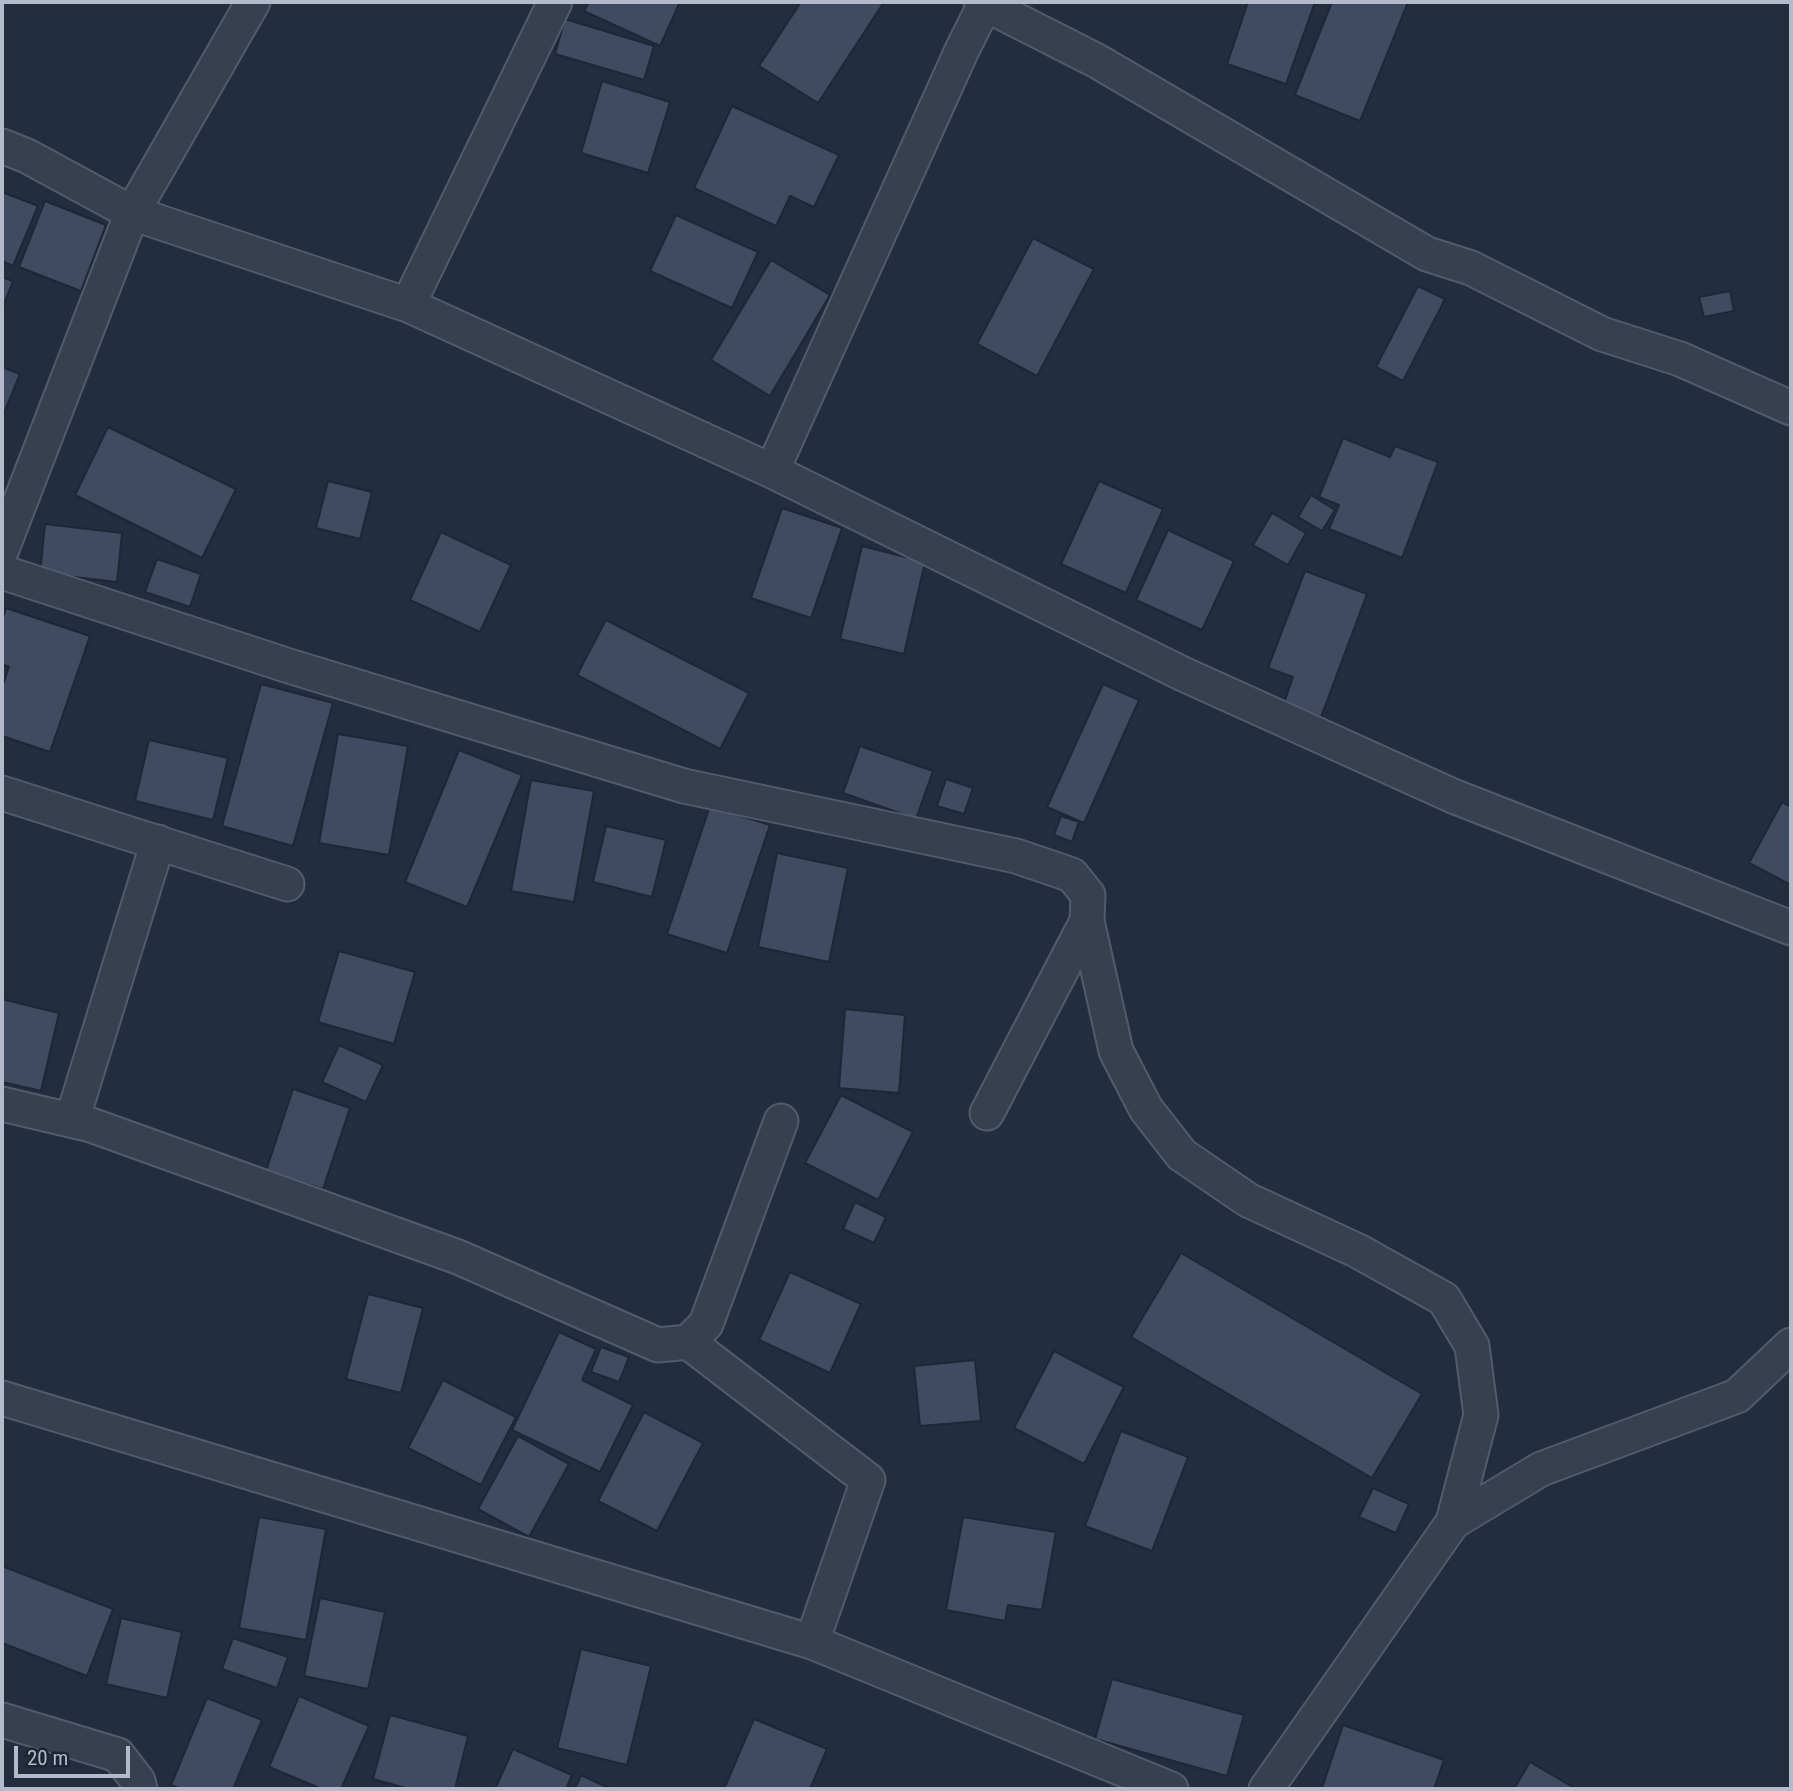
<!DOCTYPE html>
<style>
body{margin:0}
#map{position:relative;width:1793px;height:1791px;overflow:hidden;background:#232d40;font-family:"Roboto Condensed",sans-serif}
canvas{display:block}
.frame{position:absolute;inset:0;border:4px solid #b3bbcb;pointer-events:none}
.scale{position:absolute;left:14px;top:1746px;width:116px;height:32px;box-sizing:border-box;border:4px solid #b3bbcb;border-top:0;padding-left:9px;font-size:21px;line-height:24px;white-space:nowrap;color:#b3bbcb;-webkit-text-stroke:5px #1c2535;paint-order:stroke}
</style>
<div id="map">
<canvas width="1793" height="1791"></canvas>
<div class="frame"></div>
<div class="scale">20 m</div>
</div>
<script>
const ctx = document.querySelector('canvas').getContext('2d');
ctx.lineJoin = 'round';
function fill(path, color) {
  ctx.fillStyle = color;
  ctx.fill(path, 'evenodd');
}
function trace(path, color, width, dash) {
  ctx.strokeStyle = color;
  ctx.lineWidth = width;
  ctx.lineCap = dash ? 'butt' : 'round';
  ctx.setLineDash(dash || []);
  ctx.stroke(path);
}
const building = new Path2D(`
 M589,2h91l-20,44 -76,-35z
 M801,2h83l-66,101 -59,-37z
 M1248,2h67l-29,82 -59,-20z
 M1332,2h76l-48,119 -65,-26z
 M565,19l89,27 -10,34 -89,-26z
 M602,81l68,21 -22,71 -67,-20z
 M732,106l107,49 -25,52 -24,-11 -14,30 -82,-38z
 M2,192l36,14 -25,60 -11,-5z
 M45,201l61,24 -25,66 -62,-24z
 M676,215l82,37 -26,56 -82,-37z
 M1033,238l61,31 -57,107 -60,-32z
 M771,260l59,35 -60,101 -59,-36z
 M2,277l11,4 -11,28z
 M1418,286l27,13 -42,82 -27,-14z
 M1730,291l4,20 -30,6 -5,-20z
 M2,367l18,7 -18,44z
 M108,427l128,62 -34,69 -127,-63z
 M1343,438l47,19 5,-11 43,16 -36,96 -73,-29 10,-24 -20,-8z
 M328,481l44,11 -12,47 -44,-11z
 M1099,481l64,28 -37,84 -65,-29z
 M1311,495l24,15 -13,21 -24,-14z
 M782,508l60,20 -31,90 -60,-20z
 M1272,513l34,20 -18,32 -35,-20z
 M45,524l77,9 -5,49 -77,-9z
 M1168,530l66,31 -32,69 -66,-30z
 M441,532l70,33 -31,67 -70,-32z
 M862,546l63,16 -21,92 -64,-15z
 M157,559l44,15 -11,33 -45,-15z
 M1305,571l62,23 -46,123 -37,-14 9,-26 -25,-9z
 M6,608l84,28 -40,116 -48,-16v-49l7,-20 -7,-3v-43z
 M606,620l143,73 -29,56 -143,-74z
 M261,684l72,19 -40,143 -71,-20z
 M1103,684l36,16 -55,123 -37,-16z
 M338,734l70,12 -19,109 -70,-12z
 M149,740l79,18 -15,62 -78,-19z
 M860,746l73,25 -17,48 -73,-26z
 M459,750l63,25 -55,132 -62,-25z
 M946,779l27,9 -9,26 -27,-8z
 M531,780l63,11 -20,111 -63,-11z
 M1782,802l9,5v78l-42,-22z
 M710,806l60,19 -43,128 -60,-19z
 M1061,816l18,6 -7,20 -18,-7z
 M606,826l60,14 -14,57 -59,-15z
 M777,853l71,15 -19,94 -71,-15z
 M339,951l76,21 -21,72 -76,-22z
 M2,999l57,14 -18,78 -39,-9z
 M845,1009l60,6 -6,78 -60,-5z
 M339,1045l44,20 -17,37 -44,-20z
 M293,1089l57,19 -27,81 -57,-18z
 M841,1095l72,37 -35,68 -73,-37z
 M855,1202l31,15 -12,26 -31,-14z
 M1181,1253l241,141 -50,84 -241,-141z
 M790,1272l71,32 -31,69 -71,-33z
 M368,1294l55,14 -22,85 -55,-14z
 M559,1332l37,17 -14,31 51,25 -33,67 -88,-42z
 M601,1347l28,10 -10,25 -28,-10z
 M1054,1351l70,36 -40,77 -70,-36z
 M975,1360l6,61 -61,5 -6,-60z
 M443,1380l73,37 -35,68 -73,-37z
 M644,1412l59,31 -46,88 -59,-30z
 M1121,1431l67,26 -36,94 -67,-25z
 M518,1436l51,28 -40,73 -51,-28z
 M1373,1488l36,16 -13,29 -37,-16z
 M259,1517l67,12 -20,111 -67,-12z
 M963,1517l93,15 -14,78 -34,-5 -3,16 -59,-11z
 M2,1566l111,43 -26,67 -85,-33z
 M320,1598l65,14 -17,77 -64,-13z
 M121,1618l61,14 -15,66 -61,-14z
 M233,1638l55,19 -11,31 -55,-19z
 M581,1649l70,17 -24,99 -70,-17z
 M1112,1679l132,36 -17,61 -132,-37z
 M299,1696l70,30 -28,63h-19l-53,-22z
 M207,1698l55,22 -29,69h-52l-10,-4z
 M390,1715l78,21 -13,53h-46l-36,-10z
 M754,1719l73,30 -17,40h-86z
 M1343,1725l101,35 -10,29 -112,-1z
 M513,1749l59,26 -6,14h-71z
 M1530,1762l46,27h-62z
 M581,1775l30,14h-36z`);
const minor = new Path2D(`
 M981,2l116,59 330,193 44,14 131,66 78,25 111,49
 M2,146l25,10 105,57 276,92 364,166 411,203 270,122 338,132
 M408,305l147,-303
 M772,471l190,-421 24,-48
 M2,549l130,-336 121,-211
 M2,572l287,94 395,120 332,70 56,19 16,20 -1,26 -100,192
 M2,793l285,91
 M1087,921l29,130 30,58 36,46 66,45 110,51 86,48 28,47 9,69 -28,107
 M2,1104l89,21 367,132 200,88 30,-3 18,-18 75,-203
 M72,1120l86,-278
 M688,1342l180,138 -56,162
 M2,1398l810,244 359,147
 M2,1720l116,35 20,26 2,8
 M1266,1789l187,-267 88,-53 196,-73 54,-51`);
fill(building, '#3e4b60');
trace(building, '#1e2737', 2);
trace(minor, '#525b6b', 37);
trace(minor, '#374050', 33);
</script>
